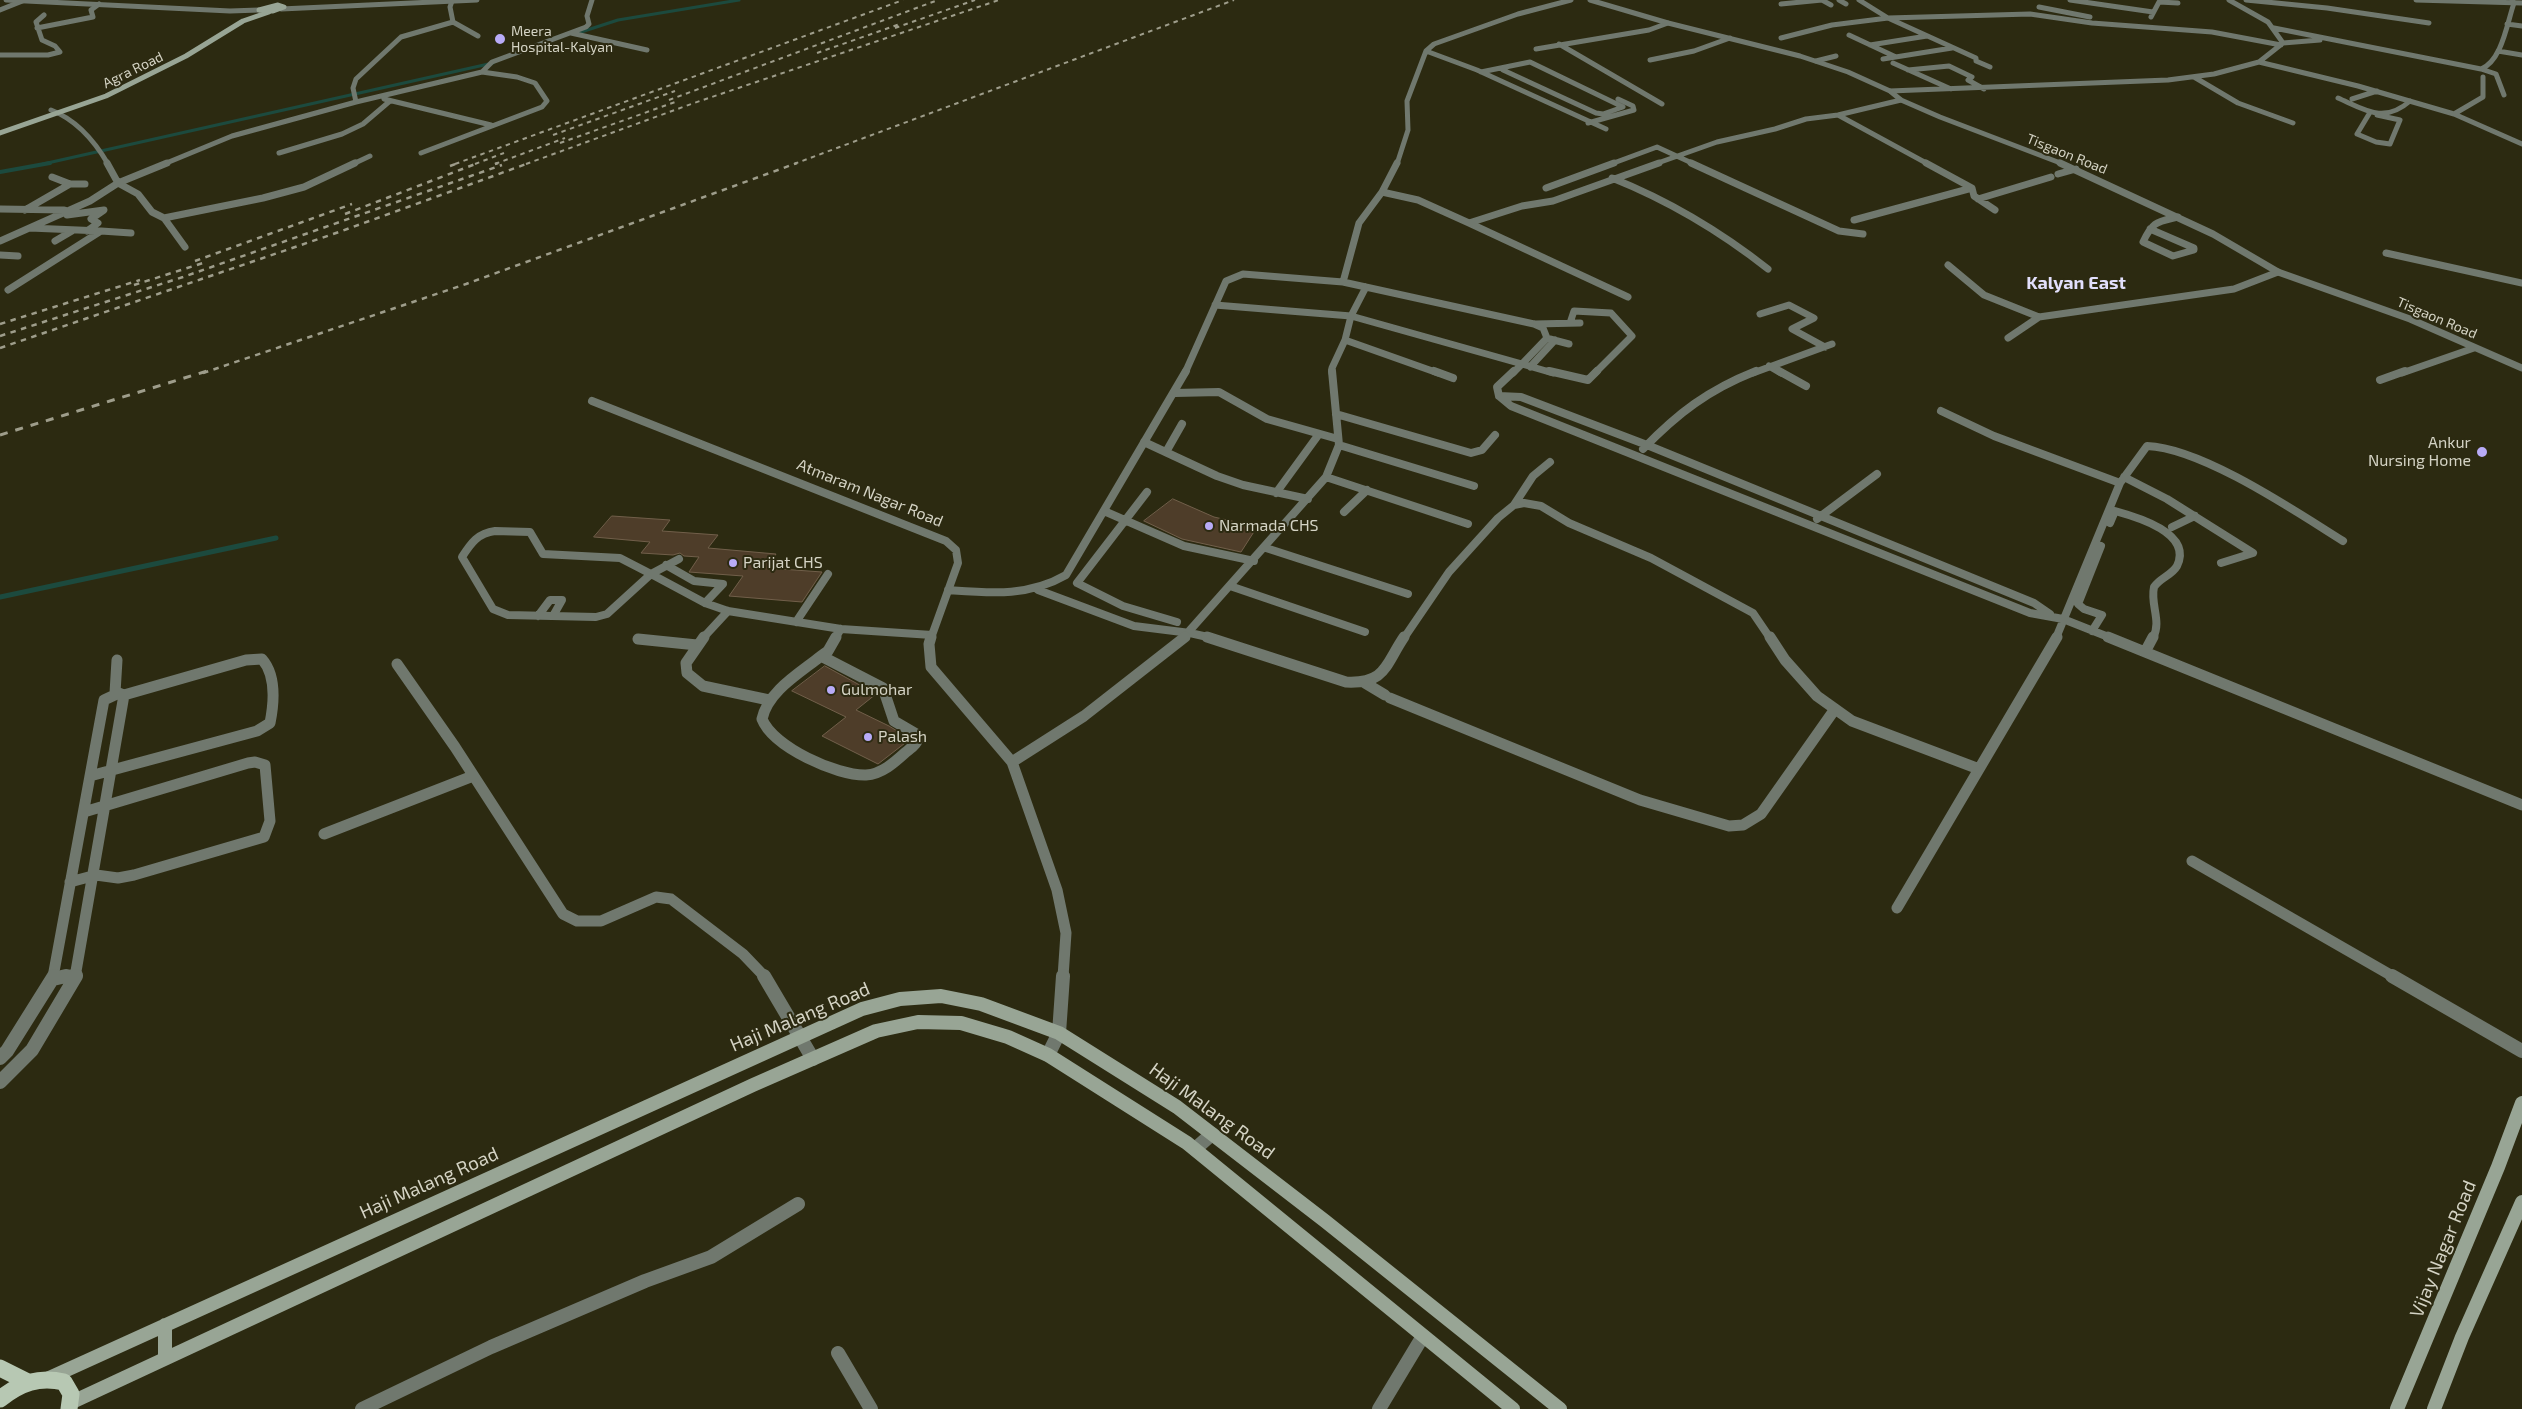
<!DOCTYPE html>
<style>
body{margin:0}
canvas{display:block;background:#2c2a11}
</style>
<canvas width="2522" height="1409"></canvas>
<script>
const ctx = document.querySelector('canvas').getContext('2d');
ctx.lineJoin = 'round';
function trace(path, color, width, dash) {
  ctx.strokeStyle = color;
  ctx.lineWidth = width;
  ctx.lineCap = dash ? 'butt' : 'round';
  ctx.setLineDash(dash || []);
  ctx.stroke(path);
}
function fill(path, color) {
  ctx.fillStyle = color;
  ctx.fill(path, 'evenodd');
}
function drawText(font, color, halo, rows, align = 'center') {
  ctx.font = font + ' "Exo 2",sans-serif';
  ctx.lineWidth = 4;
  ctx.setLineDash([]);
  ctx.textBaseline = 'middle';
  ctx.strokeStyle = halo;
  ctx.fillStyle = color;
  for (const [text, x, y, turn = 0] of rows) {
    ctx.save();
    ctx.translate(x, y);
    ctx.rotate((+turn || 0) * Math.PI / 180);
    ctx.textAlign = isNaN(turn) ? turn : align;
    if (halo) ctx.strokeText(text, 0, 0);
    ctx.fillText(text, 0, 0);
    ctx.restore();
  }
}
const streamFar2 = new Path2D(`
 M578,33l40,-13 121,-20
 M43,164l450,-101`);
const streamFar1 = new Path2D(`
 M0,172l50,-9`);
const stream = new Path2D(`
 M0,597l276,-59`);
const building = new Path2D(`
 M1173,499l41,18 43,10 -16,25 -59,-13 -38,-18z
 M612,516l58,4 -8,11 56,4 -10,13 68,6 -9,14 55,4 -20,30 -73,-6 14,-20 -54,-4 10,-15 -15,-1 -4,-3 -7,2 -32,-2 9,-11 -56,-5z
 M825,666l51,28 -20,16 33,16 21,13 -1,1 -31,24 -56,-28 24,-19 -54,-26z`);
const minorFar4 = new Path2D(`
 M1822,0l9,5
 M1839,0l7,4
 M1859,0l29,18 88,40v3l14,6
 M2070,0l83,12
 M2229,0l39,22 15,21 -24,19 99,24 96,28 68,30
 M2246,0l81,8 102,15
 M452,1l-2,6 3,15 25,14
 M1781,4l41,-4
 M2039,7l51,10
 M0,10l25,-10
 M2151,17l8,-15 19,1
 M2507,24l15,2
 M37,28l56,-11 -2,-7 8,-6
 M2274,28l207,41c21,-8 26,-46 33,-66l-2,-3
 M571,33l76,17
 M1849,35l47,22
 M1781,38l51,-13 56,-7 142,-4 62,9 120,9 69,13
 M2283,43l37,-3
 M1559,44l103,60
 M1870,45l57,-9
 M1536,49l113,-19 19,-7
 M1426,51l51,19 129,59
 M2498,51l24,4
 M0,55h48l12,-3 -5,-6 -13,-6 -6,-18 8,-7
 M1883,59l69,-11
 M1650,60l44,-9 36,-13
 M1816,61l20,-5
 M1893,63l58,26
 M2481,69l15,5 8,21
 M1908,70l41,-4 23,11 -4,3 16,9
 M482,72l10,-10 94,-35 3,-3 -2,-8 5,-16
 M1481,72l49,-10 93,45 -20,7 -7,-1 -93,-43
 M2194,77l44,26 55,20
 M1890,91l278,-11 46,-6 45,-12
 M2338,98c27,12 46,26 72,3
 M384,99l107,26
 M2352,99l25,-8
 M356,102l-3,-14 3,-9 45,-42 52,-15
 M51,110c26,10 43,30 57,54
 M2369,114l-12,20 19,8 14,2 10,-24 -23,-5
 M2454,114l29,-17v-20
 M1838,115l90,49
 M1588,123l46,-13 -1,-4 -15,-7
 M279,153l63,-19 21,-10 27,-23
 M164,164l68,-28 124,-34 126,-30 35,5 18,6 12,18 -5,6 -121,46
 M353,164l17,-8
 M1397,164l11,-34 -1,-29 19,-50 8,-7 84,-30 53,-14
 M1611,164l46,-17 37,17
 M1655,164l62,-22 58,-13 31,-10 32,-4 63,-15`);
const minorFar3 = new Path2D(`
 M167,163l-49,20 20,11 14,18 12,6 21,29
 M1691,163l148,68 24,3
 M1926,163l46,25 2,8 21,14
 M2058,174l18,-5
 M52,177l18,7h15
 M1612,178c55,22 109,54 156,91
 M1546,188l68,-25
 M1382,192l36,8 51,23 53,-17 31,-5 106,-38
 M1978,199l73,-22
 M0,209l64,1
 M25,210l45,-26
 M67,215l37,-5 -13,9 7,4 -11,8
 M164,218l99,-20 41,-11 51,-24
 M1854,220l118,-32
 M1469,223l159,74
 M2150,229l44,19v2l-21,6 -30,-14c10,-21 14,-20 35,-25
 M101,231l30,2
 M0,241l90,-40 28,-18 -11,-20
 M55,241l17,-10
 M2386,253l136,30
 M0,255l18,1
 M1948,265l36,30 55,22 195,-28 44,-17
 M1343,282l16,-59 23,-31 15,-29
 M8,290l93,-59 -71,-3
 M1215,305l136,11 171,48 -9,9
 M1760,314l29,-9 25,13 -22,11 33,18
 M1570,323l4,-12 37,2 21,23 -37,37
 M1535,324l45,-1
 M2008,338l31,-21
 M1550,339l19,5
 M1345,340l93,33
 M1769,366l12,7
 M1530,367l25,-27
 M1185,373l41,-92 17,-7 100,8 191,42 9,4 4,10 -25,26 31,9
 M1332,373v-5l13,-28 6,-24 15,-29
 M1753,373l79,-29
 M2402,373l72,-25`);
const minorFar2 = new Path2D(`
 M1434,371l19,7
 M1514,371l-17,16 2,9 12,10 519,207 33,6 48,19
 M1549,371l39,9 9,-9
 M1779,371l27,15
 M2380,380l25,-9
 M1175,393l44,-1 48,27 71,20
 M1499,396l22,1 126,48 387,158 16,11
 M592,401l354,140 10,9 2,13 -27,75
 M1941,411l53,25 126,47
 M1336,414l135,39 11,-3 13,-15
 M1144,442l73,34 26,9 65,14
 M1339,445l135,41
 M1643,449c35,-36 65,-59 113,-78
 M1166,452l16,-28
 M1326,477l142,47
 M2124,477l43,22 86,54 -32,10
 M1147,492l-70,91 46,23 54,16
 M1276,493l43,-59
 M1514,505l19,-29 17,-14
 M1104,511l80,35 70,15
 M1344,512l23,-22
 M1817,519l60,-45
 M2110,523l5,-12c22,6 78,22 62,55 -5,9 -17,12 -23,21 -4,18 8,34 -1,51
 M2172,527l23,-11
 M495,531l35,1 13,22 77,4 31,16 -44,40 -11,3 -88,-2 -15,-6 -31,-52c9,-14 16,-24 33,-26z
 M1266,548l142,46
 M666,565l28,16 29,3 -18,19
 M651,574l54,29 23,8 113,18 91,6
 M651,574l28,-15
 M1230,586l135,46
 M948,590c42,3 80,7 118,-15l120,-204
 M1038,590l96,36 56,7 22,5
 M538,616l12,-16h12l-9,16
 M796,622l32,-48
 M2092,631l10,-16 -18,-6 -6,-5 23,-58
 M703,638l25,-27
 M835,638l6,-9
 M1183,638l143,-161 13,-32 -7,-74
 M1404,638l45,-66 49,-54 16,-13 10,-2 17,3 28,17 82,35 102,55 17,25
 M2056,638l64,-155 27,-37c55,2 148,65 196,95`);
const minorFar1 = new Path2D(`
 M704,637l-18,26 1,10 16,13 66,14
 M931,637l-2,7 2,23 81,95 45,128 9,43 -3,44
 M1207,637l139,45c40,2 39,-17 58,-45
 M1770,637l15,23 32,36 35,25 127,48
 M2108,637l414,168
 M638,639l59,6
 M2145,652l8,-15
 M821,656l62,32 11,33 24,14c1,8 -7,13 -12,17 -11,10 -24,22 -40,23 -29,1 -93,-28 -104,-56 6,-28 38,-46 59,-63z
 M821,656l7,-5 8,-14
 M397,664l58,83 108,167 14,7h24l55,-24 15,2 72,55 22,23
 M1365,683l20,12
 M115,693l2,-33
 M1390,698l250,102 89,26 14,-1 18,-11 74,-105
 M1012,762l72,-46 101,-79
 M90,776l167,-45 13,-8c4,-20 6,-48 -8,-64l-16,1 -122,35
 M324,834l149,-58
 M2192,861l202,116
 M70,882l26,-7 22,3 16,-3 130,-38 6,-16 -5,-56 -10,-3 -7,1 -164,49
 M1897,908l160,-271
 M53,977l51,-277 15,-7 5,2 -49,282
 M60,977l17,-3`);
const minor = new Path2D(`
 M764,976l49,83
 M2392,976l130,75
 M53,979l13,-3
 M1048,1055l11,-22 4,-57
 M0,1058l7,-7 47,-75
 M0,1082l32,-32 44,-74
 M1195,1149l17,-15
 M838,1353l33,56
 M362,1409l129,-62 154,-66 66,-24 87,-53
 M1379,1409l44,-73`);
const tertiaryFar1 = new Path2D(`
 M6,0l224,11 29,-1
 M1590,0l78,23 132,33 48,16 42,19 11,9 39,17 123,47
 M2416,0l106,3
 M281,9l196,-9`);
const tertiary = new Path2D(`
 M2060,163l153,71 65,38 132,47 112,49`);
const secondaryFar1 = new Path2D(`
 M278,5l6,2 -11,4 -14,-1z
 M0,133l106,-37 80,-40 57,-35 26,-9`);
const secondary = new Path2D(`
 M165,1325v33
 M49,1378l813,-369 38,-10 41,-3 40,8 78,29 118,74 148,114 235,188
 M70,1403l683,-318 123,-54 42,-9 43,1 47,14 40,18 139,88 326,266
 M2397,1409l101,-242 24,-64
 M2434,1409l28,-72 60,-135`);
const primary = new Path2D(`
 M0,1368l28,14
 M0,1399c20,-16 39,-23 64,-17l7,12 -2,15`);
const railFar2 = new Path2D(`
 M895,28l80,-28
 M817,53l83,-29
 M669,100l269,-100
 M553,135l122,-44
 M560,143l118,-42
 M455,164l448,-164
 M475,164l29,-11
 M495,164l70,-26
 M526,164l168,-61 305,-103
 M794,164l440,-164`);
const railFar1 = new Path2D(`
 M495,164l3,-1
 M450,166l8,-3
 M345,214l133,-51
 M195,261l157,-57
 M134,285l69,-22
 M0,324l140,-44
 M0,336l183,-59 319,-112
 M0,348l339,-116 190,-69
 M203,373l263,-89 331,-121`);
const rail = new Path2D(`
 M0,435l207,-64`);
const markers = [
 [500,39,6,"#b8abf7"],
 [2482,452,6,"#b8abf7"],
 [1209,526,5,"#b8abf7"],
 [733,563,5,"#b8abf7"],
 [831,690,5,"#b8abf7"],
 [868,737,5,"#b8abf7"]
];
const farPoinames = [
 ["Meera",511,31],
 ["Hospital-Kalyan",511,47]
];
const farStreetnames = [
 ["Agra Road",133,70,-26],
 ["Tisgaon Road",2067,154,22],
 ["Tisgaon Road",2437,318,23]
];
const poiNames = [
 ["Ankur",2471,443,"right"],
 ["Nursing Home",2471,461,"right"],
 ["Narmada CHS",1219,526],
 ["Parijat CHS",743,563],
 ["Gulmohar",841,690],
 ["Palash",878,737]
];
const streetNames = [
 ["Atmaram Nagar Road",870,493,22]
];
const farDistrictnames = [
 ["Kalyan East",2076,283]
];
const nearStreetnames = [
 ["Haji Malang Road",800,1017,-23],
 ["Haji Malang Road",1212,1111,36],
 ["Haji Malang Road",429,1183,-24],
 ["Vijay Nagar Road",2443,1249,-68]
];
trace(streamFar2, '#1c4a3e', 3);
trace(streamFar1, '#1c4a3e', 4);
trace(stream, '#1c4a3e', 5);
fill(building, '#4e3d29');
trace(building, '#715f4a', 1);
trace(minorFar4, '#70786e', 5);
trace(minorFar3, '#70786e', 7);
trace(minorFar2, '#70786e', 8);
trace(minorFar1, '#70786e', 11);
trace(minor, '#70786e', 14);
trace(tertiaryFar1, '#70786e', 5);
trace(tertiary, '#70786e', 7);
trace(secondaryFar1, '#98a595', 5);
trace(secondary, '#98a595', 14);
trace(primary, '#b7c8b3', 17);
trace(railFar2, '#9e9d8b', 2, [4.5, 4.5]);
trace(railFar1, '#9e9d8b', 2.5, [5.5, 5.5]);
trace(rail, '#9e9d8b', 3, [8, 8]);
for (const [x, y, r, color] of markers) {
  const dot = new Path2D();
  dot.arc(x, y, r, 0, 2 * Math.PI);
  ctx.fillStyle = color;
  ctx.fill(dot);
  trace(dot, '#2c2a11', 2);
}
drawText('14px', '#d4d3c4', '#2c2a11', farPoinames, 'left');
drawText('14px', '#d4d3c4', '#2c2a11', farStreetnames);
drawText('16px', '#d4d3c4', '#2c2a11', poiNames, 'left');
drawText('16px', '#d4d3c4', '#2c2a11', streetNames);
drawText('bold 18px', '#e2dffc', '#2c2a11', farDistrictnames);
drawText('19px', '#d4d3c4', '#2c2a11', nearStreetnames);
</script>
